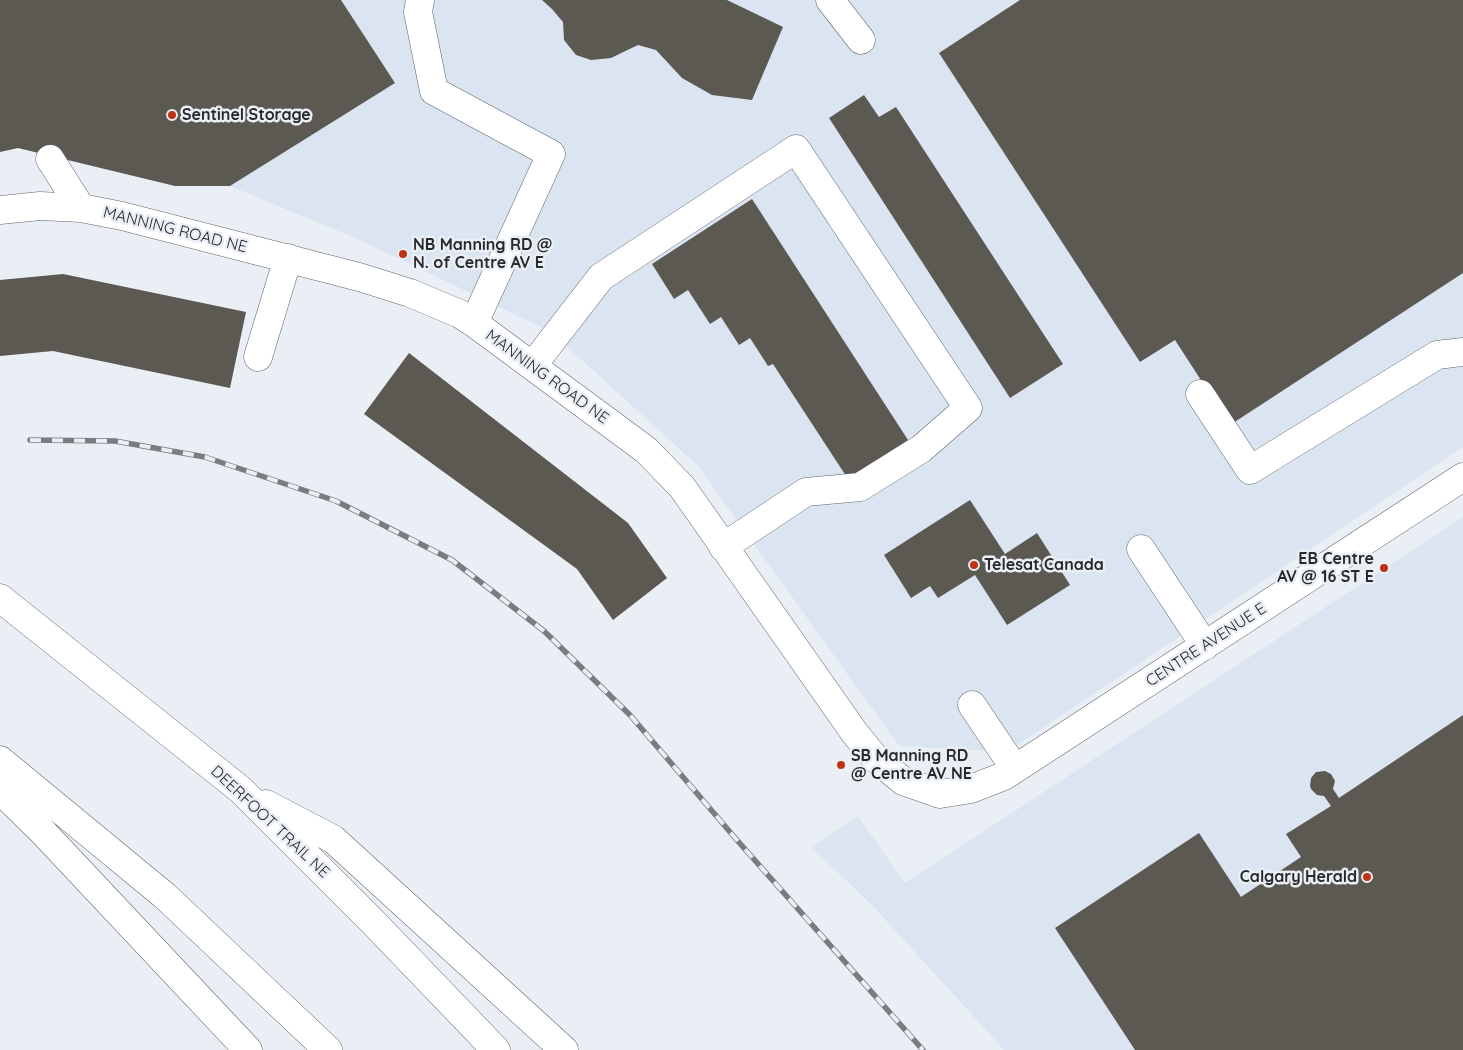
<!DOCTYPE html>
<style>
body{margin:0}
canvas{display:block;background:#eaeff5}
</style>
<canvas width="1463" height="1050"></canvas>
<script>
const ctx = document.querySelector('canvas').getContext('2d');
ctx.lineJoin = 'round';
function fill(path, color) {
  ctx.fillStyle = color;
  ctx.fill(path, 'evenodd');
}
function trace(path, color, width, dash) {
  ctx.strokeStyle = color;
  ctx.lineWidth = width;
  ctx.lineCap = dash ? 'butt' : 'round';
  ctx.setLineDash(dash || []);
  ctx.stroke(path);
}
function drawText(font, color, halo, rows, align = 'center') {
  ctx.font = font + ' Quicksand,sans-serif';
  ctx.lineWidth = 5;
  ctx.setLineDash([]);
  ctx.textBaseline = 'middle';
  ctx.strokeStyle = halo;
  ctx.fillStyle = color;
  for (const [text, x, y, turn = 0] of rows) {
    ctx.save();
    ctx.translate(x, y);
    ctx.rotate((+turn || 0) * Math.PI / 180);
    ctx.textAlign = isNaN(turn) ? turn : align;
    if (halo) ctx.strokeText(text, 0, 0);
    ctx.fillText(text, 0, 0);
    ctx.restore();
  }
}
const built = new Path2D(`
 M341,0h1122v447l-456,305 -108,-6 -201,-280 -147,-134 -189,-91 -132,-55 165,-103z
 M1463,517v533h-459l-132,-145 -61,-58 47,-31 47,67z`);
const building = new Path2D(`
 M0,0h341l54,83 -165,103h-55l-157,-38 -18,4z
 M542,0h185l56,27 -31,73 -40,-5 -30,-17 -26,-28 -18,-5 -27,13 -20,2 -15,-5 -12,-15 -1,-18 -11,-13z
 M1020,0h443v273l-233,152 -55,-85 -35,22 -201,-309z
 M864,95l15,22 17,-10 167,257 -53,34 -181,-280z
 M752,199l156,241 -60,39 -75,-115 -5,2 -18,-28 -11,7 -18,-28 -11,7 -22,-34 -14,9 -22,-35z
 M63,274l183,38 -16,76 -177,-37 -53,5v-76z
 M409,353l219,170 39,55 -54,42 -36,-51 -213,-155z
 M970,500l35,54 32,-21 33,52 -63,40 -32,-50 -37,23 -8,-12 -19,12 -27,-43z
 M1463,715v335h-328l-80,-122 144,-95 42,64 60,-40 -15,-23 45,-28 -7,-10 -7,-1 -6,-6 -1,-3 1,-8 5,-6 9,-1 6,3 4,7 -2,8 6,9z`);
const minor = new Path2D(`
 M420,0l-2,12 16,79 117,63 -77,169
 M830,0l31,40
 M50,159l31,49
 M0,210l40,-4 41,2 41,8 237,61 51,16 50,21 14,9 172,127 36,37 172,245 21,26 28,23 37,13 31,-5 33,-13 459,-299
 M258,357l30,-99
 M533,365l68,-88 195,-128 172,259 -47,41 -61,38 -54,5 -83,55
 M1200,394l50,76 187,-115 26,-3
 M1141,549l64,97
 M972,705l43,64`);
const highway = new Path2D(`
 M0,598l241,192 132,132 123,128
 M0,760l165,136 163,154
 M0,790l41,40 207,220
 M266,804l67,35 231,211`);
const rail = new Path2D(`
 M30,440l85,1 90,16 131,44 116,59 92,71 86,84 106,124 187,211`);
const markers = [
 [172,115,5,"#be3316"],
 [403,254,5,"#be3316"],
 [974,565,5,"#be3316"],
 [1384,568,5,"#be3316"],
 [841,765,5,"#be3316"],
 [1367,877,5,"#be3316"]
];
const poiNames = [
 ["Sentinel Storage",182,115],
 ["NB Manning RD @",413,245],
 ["N. of Centre AV E",413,263],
 ["EB Centre",1374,559,"right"],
 ["AV @ 16 ST E",1374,577,"right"],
 ["Telesat Canada",984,565],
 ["SB Manning RD",851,756],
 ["@ Centre AV NE",851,774],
 ["Calgary Herald",1357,877,"right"]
];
const streetNames = [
 ["MANNING ROAD NE",175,230,14],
 ["MANNING ROAD NE",547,377,36],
 ["CENTRE AVENUE E",1206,645,-33],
 ["DEERFOOT TRAIL NE",270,822,43]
];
fill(built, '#dae5f1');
fill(building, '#5c5852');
trace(minor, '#61666b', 29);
trace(highway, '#61666b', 29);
trace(minor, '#fff', 28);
trace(highway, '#fff', 28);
trace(rail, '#797c80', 5.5);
trace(rail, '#eaeff5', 4, [11]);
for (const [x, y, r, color] of markers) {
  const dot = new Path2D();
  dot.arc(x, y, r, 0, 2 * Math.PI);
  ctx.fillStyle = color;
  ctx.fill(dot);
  trace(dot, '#eaeff5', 2);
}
drawText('bold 16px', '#27292b', '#eaeff5', poiNames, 'left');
drawText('16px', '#27292b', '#eaeff5', streetNames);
</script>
